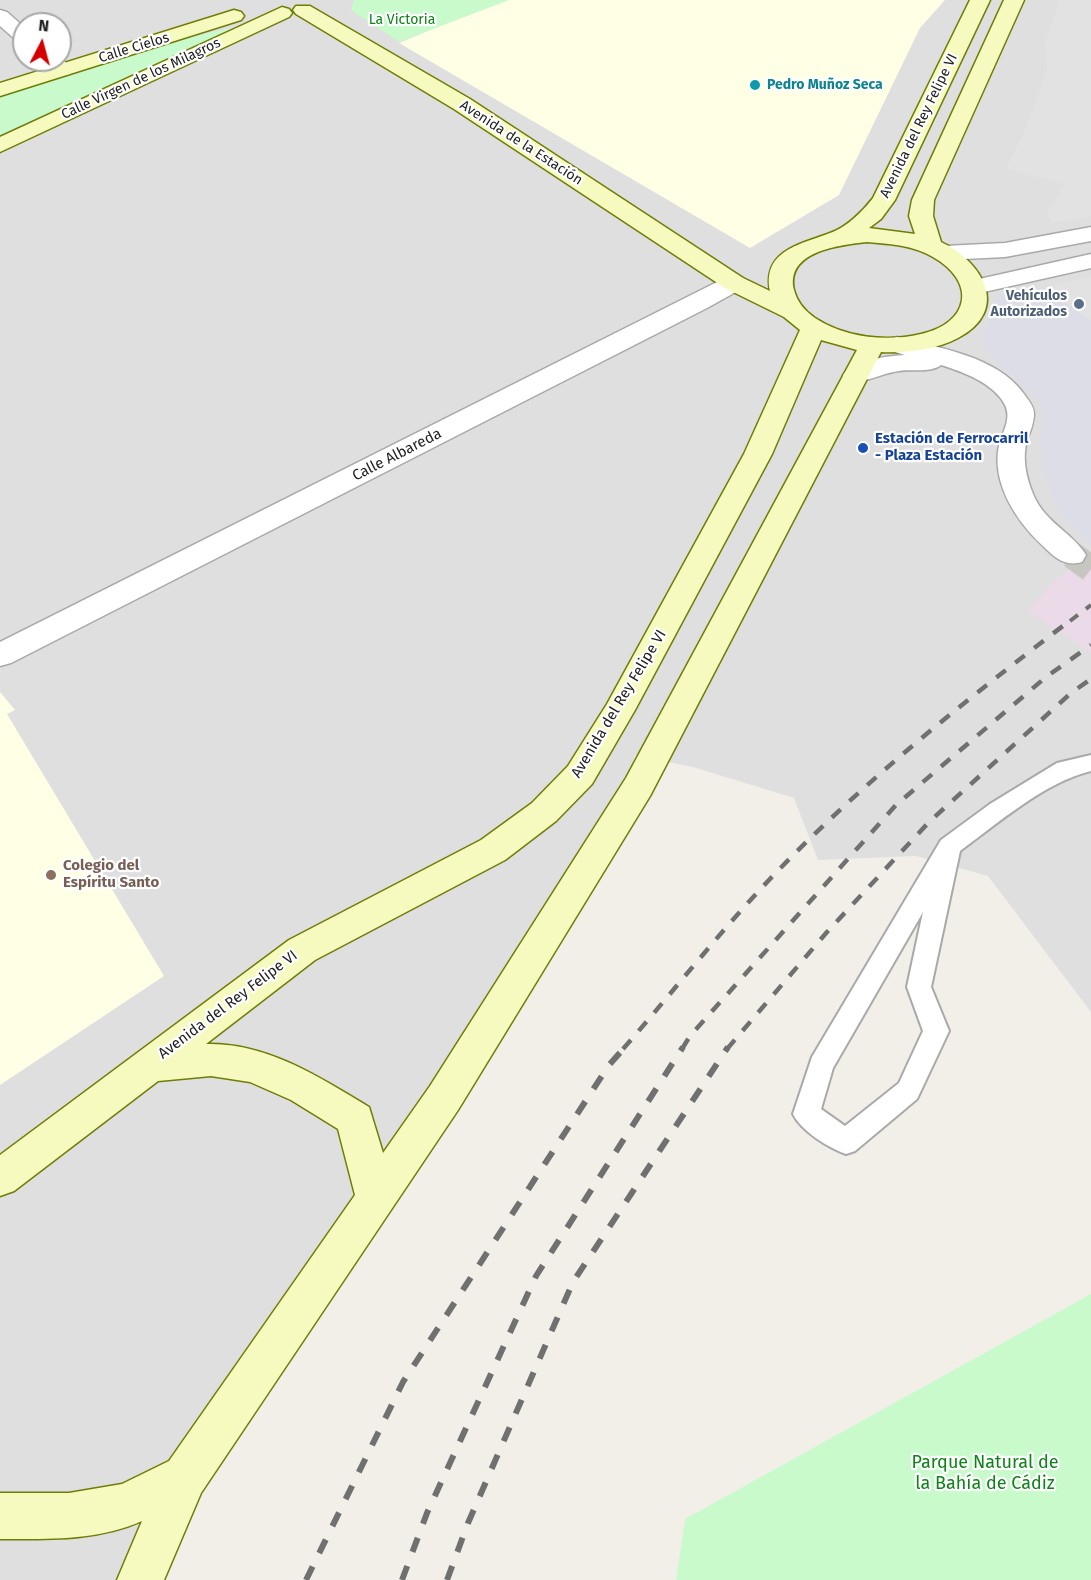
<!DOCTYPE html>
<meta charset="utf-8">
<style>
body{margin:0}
#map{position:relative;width:1091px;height:1580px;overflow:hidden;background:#f2efe9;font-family:"Fira Sans",sans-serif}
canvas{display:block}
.north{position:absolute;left:12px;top:12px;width:60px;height:60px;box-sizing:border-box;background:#fff;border:2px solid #a7a7a7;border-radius:50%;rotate:6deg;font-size:16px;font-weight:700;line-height:24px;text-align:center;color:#222}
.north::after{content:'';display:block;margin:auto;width:21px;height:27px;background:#d40000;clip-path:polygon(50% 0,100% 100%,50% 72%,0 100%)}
</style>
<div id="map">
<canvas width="1091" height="1580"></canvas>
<div class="north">N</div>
</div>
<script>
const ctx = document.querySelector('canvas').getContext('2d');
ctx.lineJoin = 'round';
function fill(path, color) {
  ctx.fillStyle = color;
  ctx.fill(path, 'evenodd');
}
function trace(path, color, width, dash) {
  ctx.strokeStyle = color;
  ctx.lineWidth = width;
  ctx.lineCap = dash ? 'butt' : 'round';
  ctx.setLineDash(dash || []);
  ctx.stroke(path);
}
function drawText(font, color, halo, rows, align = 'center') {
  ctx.font = font + ' "Fira Sans",sans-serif';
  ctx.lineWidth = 4.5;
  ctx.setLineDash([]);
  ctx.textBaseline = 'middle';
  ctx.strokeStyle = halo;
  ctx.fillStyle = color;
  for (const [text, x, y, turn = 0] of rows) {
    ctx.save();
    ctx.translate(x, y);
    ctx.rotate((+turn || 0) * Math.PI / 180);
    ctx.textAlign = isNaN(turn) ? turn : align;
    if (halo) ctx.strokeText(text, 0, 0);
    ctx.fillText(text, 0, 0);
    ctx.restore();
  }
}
const residential = new Path2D(`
 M0,0h1091v1012l-103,-136 -72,-20 -98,4 -24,-62 -101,-31 -58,-12 -22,72 -470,753h-143zM24,24h36v36h-36z`);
const industrial = new Path2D(`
 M1091,555v97l-63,-41 26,-30z`);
const education = new Path2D(`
 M501,0h444l-25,28 -81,167 -89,53 -351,-205z
 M0,692l15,18 -8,4 157,262 -164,109z`);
const park = new Path2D(`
 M354,0h155l-110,42 -48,-32z
 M244,25l-244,110v-38l195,-61z
 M1091,1294v286h-415l9,-61z`);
const parking = new Path2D(`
 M1060,0h31v216l-40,8 -4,-12 18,-28 -59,-15 19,-38 22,-61 -2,-27z
 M1091,277v44l-46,-34z`);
const plaza = new Path2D(`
 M1045,287l46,34v224l-33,-34 -17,-44 1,-62 -48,-46 -9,-12 -2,-12 16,-40z`);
const streetTunnel = new Path2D(`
 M1072,555l19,14`);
const lane = new Path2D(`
 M1091,755v16c-46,11 -93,52 -131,80l-29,136 18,44 -32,68 -62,52 -9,3c-17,-6 -45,-23 -53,-40l19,-57 129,-217 49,-36 67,-41zM923,912l-16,75 16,44 -24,52 -54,43 -24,-17 12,-41z`);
const street = new Path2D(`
 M0,10l7,2 17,15v16l-7,-2 -17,-15z
 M60,57l13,13 -3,4c-13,4 -22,-3 -29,-14h19z
 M1091,227v14l-86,16 -61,3 -8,-2 -4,-5 4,-5 8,-2 61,-3z
 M1091,254v14l-116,26 -9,-2 -3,-5 3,-5z
 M734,276l9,2 3,5 -3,5 -36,20 -696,355 -11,3v-24l725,-364z
 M897,337c42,11 100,19 127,57 4,6 10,12 10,20 0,9 -4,18 -7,26 -5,18 -1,37 6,54 12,29 39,38 53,61l-4,7c-17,5 -27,-4 -39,-16 -27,-25 -52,-63 -44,-101 3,-12 13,-26 6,-40 -11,-22 -42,-33 -64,-40 -10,8 -30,4 -42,6 -18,2 -35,14 -52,9l-4,-5c11,-15 44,-19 62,-20l-17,-5 -4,-5 4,-5z`);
const secondary = new Path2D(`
 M970,0h20l-95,200 -14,19 -12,9 46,6 -6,-18 3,-16 92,-200h20l-90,200 -1,16 8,26c42,20 70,68 17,96 -23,12 -52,15 -77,14l-231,444 -192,314 -257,383 -37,87h-47l25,-59c-44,20 -94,18 -142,18v-46h69l53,-9 47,-23 186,-266 -17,-66 -47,-29 -41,-18 -39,-6 -53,5 -144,110 -14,5v-41l289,-215 192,-100 51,-37 36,-37 39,-62 137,-250 56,-124 -16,-13 -59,-29 -271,-179 -158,-95 -3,-4 3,-4h14l160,93 273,179 27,13c-8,-41 32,-47 60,-58 16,-5 33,-22 43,-35zM867,242c23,2 46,3 66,15 44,25 37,66 -12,77 -34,8 -76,4 -106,-16 -10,-7 -18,-16 -21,-28 -9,-39 46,-45 73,-48zM821,340l36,10 -231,428 -196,308 -47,67 -14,-46c-49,-30 -104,-65 -163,-63l109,-84 190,-100 51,-39 36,-37 43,-74 137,-256z
 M282,7l7,2 3,4 -3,4 -289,135v-15z
 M234,10l7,2 3,4 -3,4 -241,76v-13z`);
const railFar2 = new Path2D(`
 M1070,621l21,-16`);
const railFar1 = new Path2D(`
 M623,1049c49,-56 95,-115 146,-169 92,-97 197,-180 303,-261
 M682,1049l8,-13 206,-231 150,-128 45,-32
 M727,1049l100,-117 102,-110 142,-129 20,-14`);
const rail = new Path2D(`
 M306,1580l97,-198 206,-317 16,-18
 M402,1580l25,-67 109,-237 147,-229
 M447,1580l21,-57 105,-241 155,-235`);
const markers = [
 [755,85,6,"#0f9aa8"],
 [1079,304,6,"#5c6f8a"],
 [863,448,6,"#1a4fb4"],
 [51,875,6,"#8d6e63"]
];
const farParknames = [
 ["La Victoria",402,20]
];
const farStreetnames = [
 ["Calle Cielos",134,48,-17],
 ["Calle Virgen de los Milagros",141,79,-25],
 ["Avenida del Rey Felipe VI",919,126,-64],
 ["Avenida de la Estación",521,143,33]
];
const farCulturenames = [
 ["Pedro Muñoz Seca",767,85]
];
const farServicenames = [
 ["Vehículos",1067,296],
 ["Autorizados",1067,312]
];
const transitNames = [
 ["Estación de Ferrocarril",875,439],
 ["- Plaza Estación",875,456]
];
const streetNames = [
 ["Calle Albareda",397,455,-27],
 ["Avenida del Rey Felipe VI",619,704,-59],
 ["Avenida del Rey Felipe VI",228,1005,-37]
];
const educationNames = [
 ["Colegio del",63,866],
 ["Espíritu Santo",63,883]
];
const nearParknames = [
 ["Parque Natural de",985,1463],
 ["la Bahía de Cádiz",985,1484]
];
fill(residential, '#e0dfdf');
fill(industrial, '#ebdbe8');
fill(education, '#ffffe5');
fill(park, '#c8facc');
fill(parking, '#e2e2e2');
fill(plaza, '#dddde8');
trace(streetTunnel, '#c8c6c1', 27, [27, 14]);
trace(lane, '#a9a9a9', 4);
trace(street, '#a9a9a9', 3);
trace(secondary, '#707d05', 3);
fill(lane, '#fff');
fill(street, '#fff');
fill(secondary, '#f7fabf');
trace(railFar2, '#707070', 4, [10, 10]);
trace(railFar1, '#707070', 4.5, [12, 12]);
trace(rail, '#707070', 6, [15, 15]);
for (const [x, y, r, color] of markers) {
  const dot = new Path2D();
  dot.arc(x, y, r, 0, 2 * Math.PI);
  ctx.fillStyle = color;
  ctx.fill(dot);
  trace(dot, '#fff', 2);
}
drawText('14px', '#0c8416', '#fff', farParknames);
drawText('14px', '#222', '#fff', farStreetnames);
drawText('bold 14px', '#0d838f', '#fff', farCulturenames, 'left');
drawText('bold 14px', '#4e5e75', '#fff', farServicenames, 'right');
drawText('bold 15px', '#164399', '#fff', transitNames, 'left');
drawText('15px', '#222', '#fff', streetNames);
drawText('bold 15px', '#785e54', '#fff', educationNames, 'left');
drawText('18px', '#0c8416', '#fff', nearParknames);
</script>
